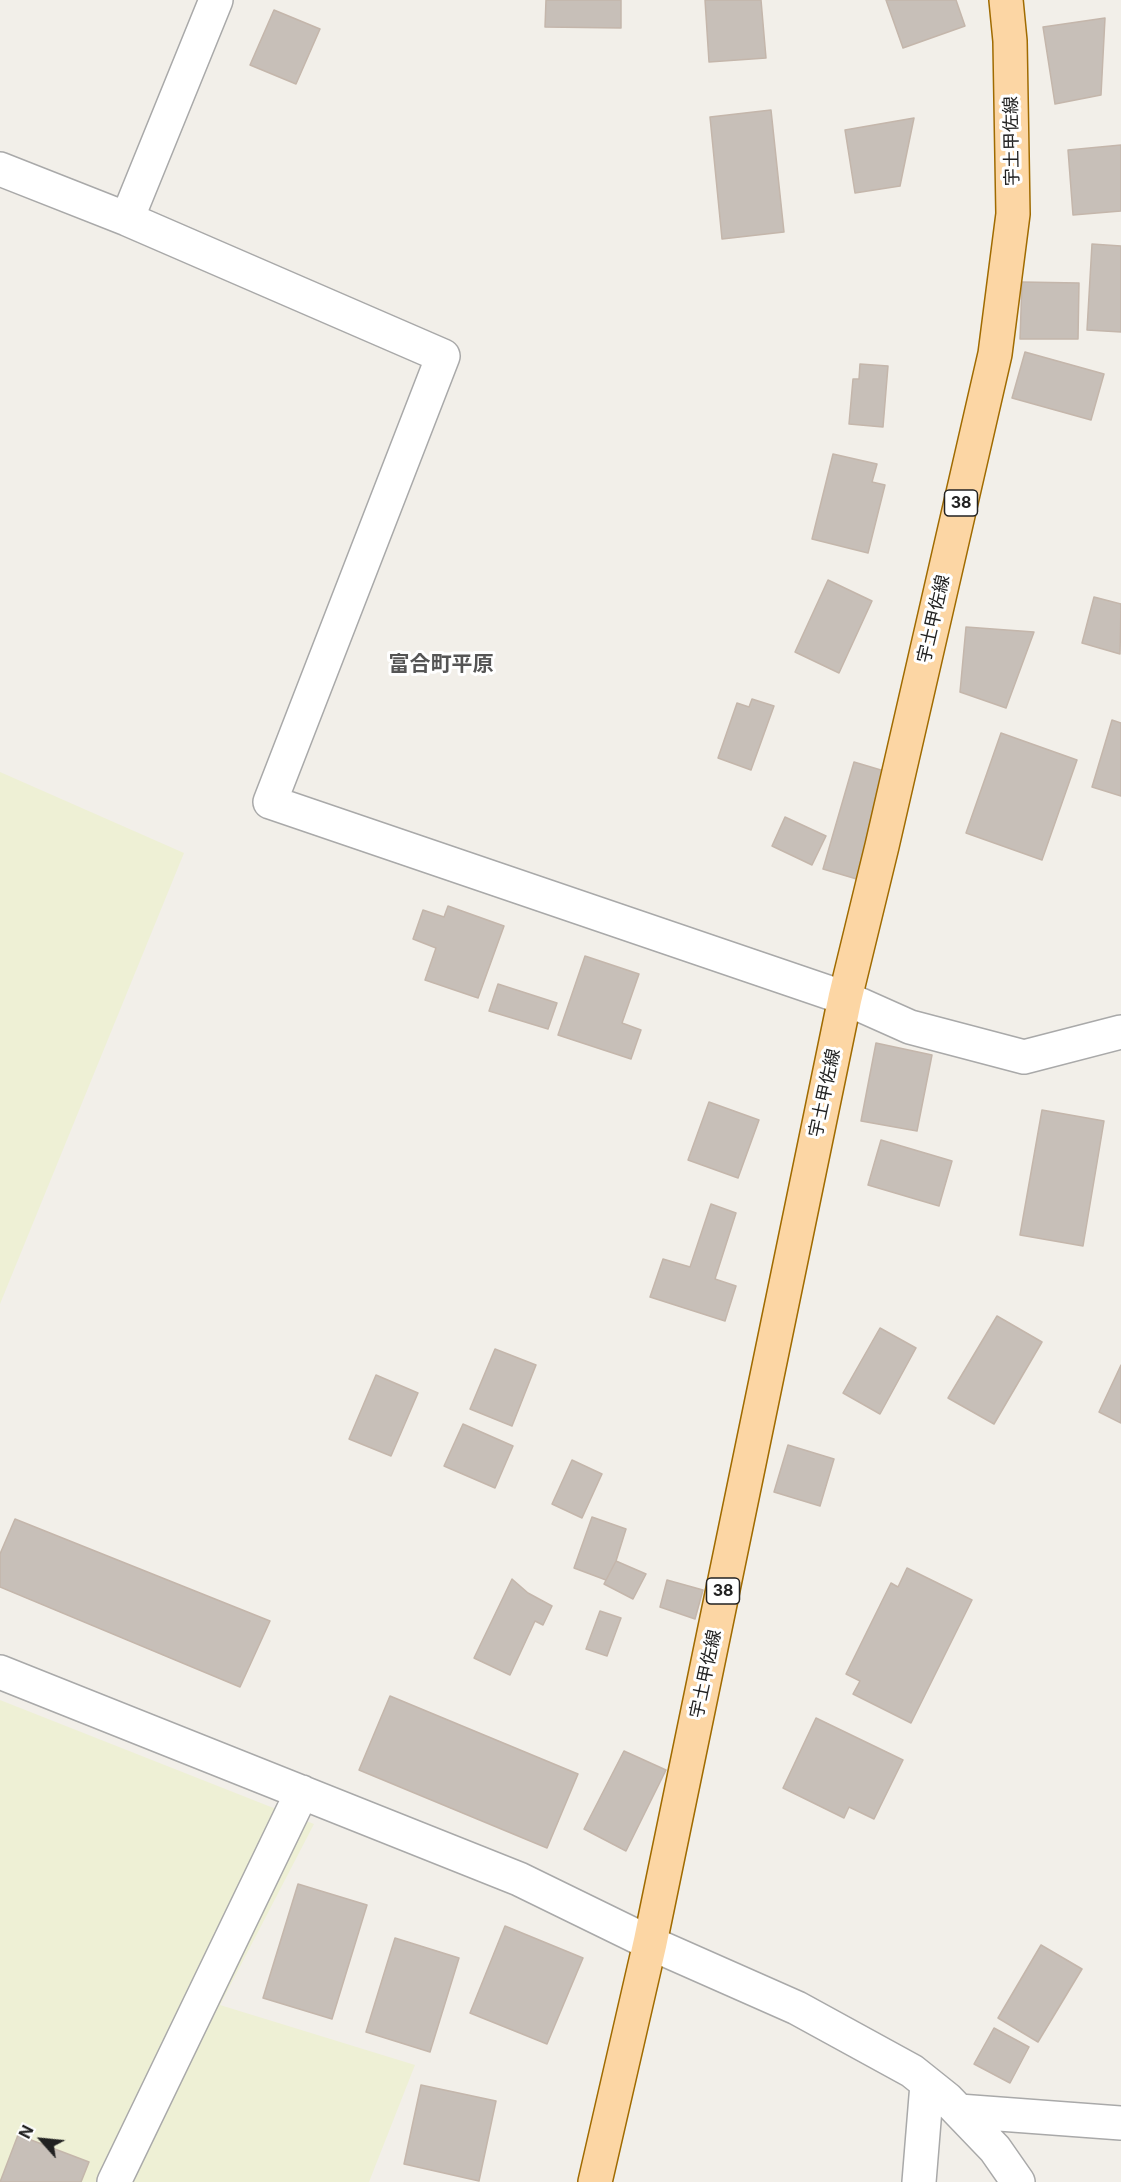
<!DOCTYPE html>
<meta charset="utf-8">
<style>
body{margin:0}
#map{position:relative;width:1121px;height:2182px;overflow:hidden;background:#f2efe9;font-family:Inter,sans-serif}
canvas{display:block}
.north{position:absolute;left:12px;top:2110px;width:60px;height:60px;-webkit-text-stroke:4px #fff;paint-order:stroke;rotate:297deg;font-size:16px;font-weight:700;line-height:24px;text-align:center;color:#222}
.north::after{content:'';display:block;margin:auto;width:21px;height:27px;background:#222;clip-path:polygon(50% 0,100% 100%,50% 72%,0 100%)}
</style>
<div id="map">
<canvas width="1121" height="2182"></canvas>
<div class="north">N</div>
</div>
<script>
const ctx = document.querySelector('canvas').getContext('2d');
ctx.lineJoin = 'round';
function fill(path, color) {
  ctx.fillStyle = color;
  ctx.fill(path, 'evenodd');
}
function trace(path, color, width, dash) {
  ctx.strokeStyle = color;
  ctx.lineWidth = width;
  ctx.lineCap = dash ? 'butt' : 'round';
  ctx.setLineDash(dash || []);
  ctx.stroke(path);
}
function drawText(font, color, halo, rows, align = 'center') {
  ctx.font = font + ' Inter,"Noto Sans JP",sans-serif';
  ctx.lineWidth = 6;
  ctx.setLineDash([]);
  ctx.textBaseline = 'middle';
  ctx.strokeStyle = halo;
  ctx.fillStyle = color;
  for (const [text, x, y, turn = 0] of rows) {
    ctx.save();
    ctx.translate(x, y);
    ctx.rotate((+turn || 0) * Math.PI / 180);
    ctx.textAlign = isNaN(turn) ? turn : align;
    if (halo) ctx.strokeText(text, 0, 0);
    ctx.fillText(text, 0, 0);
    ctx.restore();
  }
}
const farmland = new Path2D(`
 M0,772l184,81 -184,451z
 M0,1700l314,124 -94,181 195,60 -46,117h-369z`);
const building = new Path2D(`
 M546,0h75v28l-76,-1z
 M705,0h56l5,58 -57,4z
 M886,0h70l9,26 -62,22z
 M274,10l46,19 -24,55 -46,-19z
 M1105,18l-4,77 -46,9 -12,-77z
 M771,110l13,122 -62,7 -12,-122z
 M914,118l-14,68 -45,7 -10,-63z
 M1121,145v66l-48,4 -5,-65z
 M1092,244l29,2v86l-34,-2z
 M1022,282l57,1 -1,56h-58z
 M1025,352l79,22 -13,46 -79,-22z
 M860,364l28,2 -5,61 -34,-3 4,-45h6z
 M833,454l44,10 -5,18 13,3 -17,68 -56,-14z
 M828,580l44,21 -33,72 -44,-21z
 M1094,597l27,7 -1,50 -38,-11z
 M966,627l68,5 -28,76 -46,-16z
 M752,699l22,7 -23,64 -33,-12 19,-55 12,4z
 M1112,720l9,3v73l-29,-9z
 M1001,733l76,27 -35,100 -76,-27z
 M854,762l37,11 -31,107 -37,-11z
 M785,817l41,19 -14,29 -40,-19z
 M448,906l56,20 -26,72 -53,-18 11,-32 -23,-9 10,-29 21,7z
 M585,956l54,18 -17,49 19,7 -10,29 -73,-24z
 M498,984l59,19 -9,26 -59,-18z
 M876,1043l56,12 -15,76 -56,-10z
 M709,1102l50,18 -21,58 -50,-18z
 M1042,1110l62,11 -21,125 -63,-11z
 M881,1140l71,21 -13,45 -71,-21z
 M711,1204l25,9 -21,66 21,7 -11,35 -75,-24 13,-38 27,8z
 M997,1316l45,26 -48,82 -46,-26z
 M880,1328l36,20 -36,66 -37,-21z
 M495,1349l41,16 -24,61 -42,-17z
 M1121,1365v58l-22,-11z
 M376,1375l42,18 -27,63 -42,-17z
 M463,1424l50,22 -18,42 -51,-22z
 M788,1445l46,14 -14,47 -46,-14z
 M572,1460l30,14 -20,44 -30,-14z
 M592,1517l34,12 -10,32 -10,19 -32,-12z
 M15,1519l255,102 -30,66 -240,-100v-33z
 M616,1561l30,13 -13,25 -29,-15z
 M907,1568l65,32 -61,123 -58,-29 7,-13 -14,-7 45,-91 7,4z
 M512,1579l16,14 24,13 -9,19 -8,-4 -25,54 -36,-17z
 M667,1580l36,10 -8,29 -35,-12z
 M600,1611l21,7 -14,38 -21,-7z
 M390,1696l188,78 -31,74 -188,-78z
 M816,1718l87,42 -29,59 -25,-12 -5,11 -61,-30z
 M624,1751l42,19 -40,81 -42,-22z
 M298,1884l69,21 -35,114 -69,-21z
 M505,1926l78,32 -36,86 -77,-31z
 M395,1938l64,20 -29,94 -64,-20z
 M1041,1945l41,24 -44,73 -40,-24z
 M994,2028l35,19 -19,36 -36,-19z
 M421,2085l75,16 -17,80 -75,-17z
 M18,2135l71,27 -8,20h-81z`);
const minor = new Path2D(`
 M0,169l127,50 316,137 -173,446 575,196 65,29 114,30 97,-25
 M127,219l89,-219
 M0,1672l519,207 131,64 147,65 115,63 35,28 48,50 23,33
 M959,2111l162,12
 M114,2182l188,-390
 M919,2182l8,-98`);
const major = new Path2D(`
 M595,2182l55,-239 195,-945 37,-152 113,-492 18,-140 -3,-173 -4,-41`);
const shields = [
 [961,503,33],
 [723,1591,33]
];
const shieldNames = [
 ["38",961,503],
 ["38",723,1591]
];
const streetNames = [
 ["宇土甲佐線",1012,141,-91],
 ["宇土甲佐線",934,619,-77],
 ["宇土甲佐線",825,1093,-78],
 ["宇土甲佐線",706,1674,-78]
];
const quarterNames = [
 ["富合町平原",441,665]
];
fill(farmland, '#eef0d5');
fill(building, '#c7bfb8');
trace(building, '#c4b6ab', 1.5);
trace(minor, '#a9a9a9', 36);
trace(major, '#a06b00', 36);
trace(minor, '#fff', 33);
trace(major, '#fcd6a4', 33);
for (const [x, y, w] of shields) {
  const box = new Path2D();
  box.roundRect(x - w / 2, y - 13, w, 26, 4.5);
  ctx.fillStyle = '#fff';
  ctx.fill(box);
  trace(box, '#222', 1.5);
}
drawText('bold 16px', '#222', null, shieldNames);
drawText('18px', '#222', '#fff', streetNames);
drawText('bold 21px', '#555', '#fff', quarterNames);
</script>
